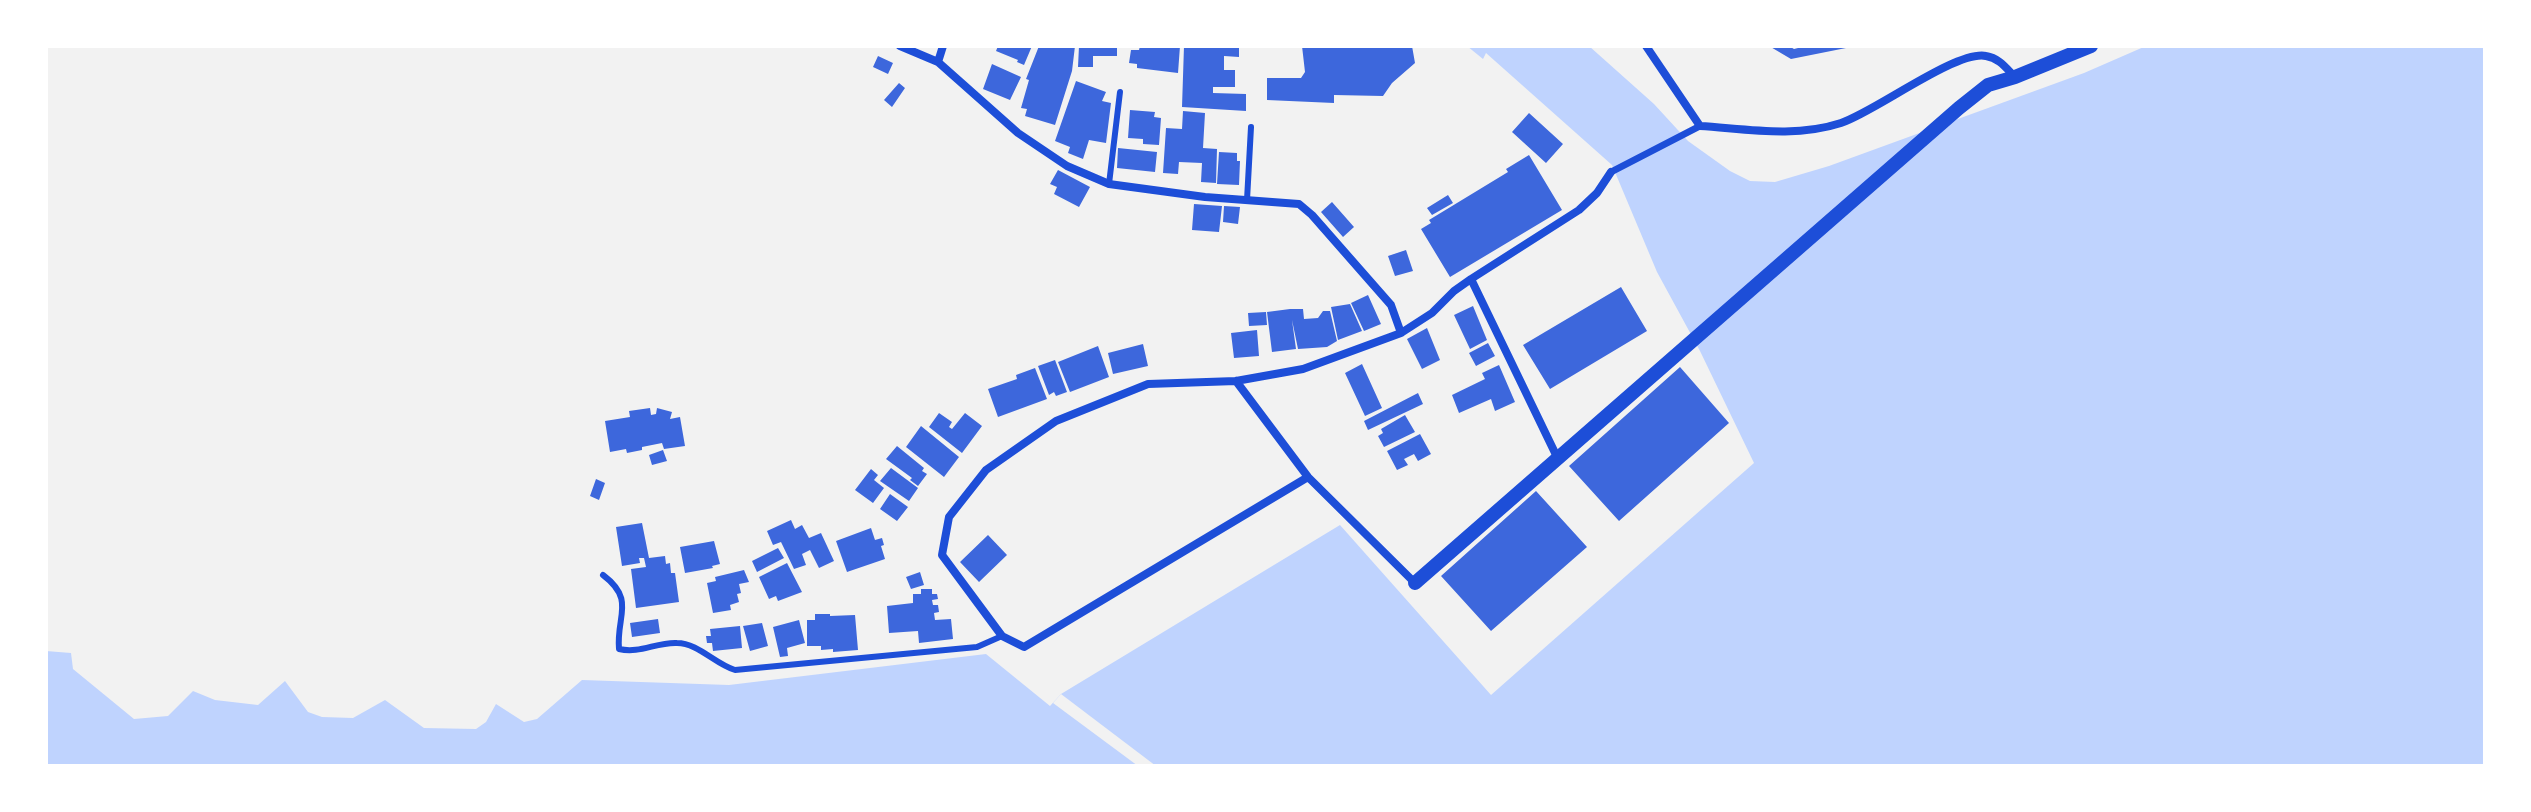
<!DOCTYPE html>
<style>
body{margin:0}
#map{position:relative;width:2531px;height:812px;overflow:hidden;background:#f2f2f2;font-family:"DejaVu Sans",sans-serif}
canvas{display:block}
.frame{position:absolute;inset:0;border:48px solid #fff;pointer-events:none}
</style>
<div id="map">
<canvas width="2531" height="812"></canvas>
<div class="frame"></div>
</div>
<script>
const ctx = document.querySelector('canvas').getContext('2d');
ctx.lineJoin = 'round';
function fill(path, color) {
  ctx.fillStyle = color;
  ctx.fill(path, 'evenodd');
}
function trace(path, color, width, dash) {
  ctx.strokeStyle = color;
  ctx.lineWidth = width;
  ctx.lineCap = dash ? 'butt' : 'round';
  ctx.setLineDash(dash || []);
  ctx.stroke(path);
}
const water = new Path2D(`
 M1467,46h122l65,58 34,37 42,30 20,10 25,1 54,-16 255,-93 62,-27h339v720h-2439v-115l25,2 2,16 61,50 34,-3 25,-25 22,9 43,5 27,-24 23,31 14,5 31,1 32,-18 39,28 52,1 10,-7 10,-18 28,18 13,-3 45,-39 147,5 257,-31 64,52 11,-12 279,-169 151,170 263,-232 -54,-112 -43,-79 -45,-107 -126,-112 -3,6z`);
const pier = new Path2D(`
 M1061,694l95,72h-18l-85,-63z`);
const building = new Path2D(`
 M998,46h34l-8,19 -7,-3 1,-2 -22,-9z
 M1039,46h36l-3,25 -17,54 -30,-9 2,-7 -6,-1 8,-28 -3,-1z
 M1079,46h38v10h-24v11h-15z
 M1140,46h40l-2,27 -41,-5v-4l-8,-1 2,-13h8z
 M1184,46h55v11l-15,-1v14h11v17h-22v6l33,1v17l-64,-4z
 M1302,46h110l3,17 -23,20 -9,13 -49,-1v8l-67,-3v-22h34l4,-6z
 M1769,46h20l5,3 12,-3 45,1 -60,12z
 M878,56l15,7 -5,11 -15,-7z
 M992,64l29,13 -11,23 -27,-11z
 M1076,81l30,11 -4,9 9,2 -5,40 -17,-3 -6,19 -15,-6 2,-6 -15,-6z
 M899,83l6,5 -13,19 -8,-7z
 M1130,110l25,2 -1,5 7,1 -2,27 -16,-1v-5l-15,-1z
 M1183,111l22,2 -2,35 14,1 -1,34 -15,-1 1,-19 -23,-1 -1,12 -15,-1 3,-45 16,1z
 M1529,113l34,31 -17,19 -34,-31z
 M1118,148l39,4 -2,20 -38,-4z
 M1219,152l18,1v8h3l-1,24 -22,-1z
 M1529,155l33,55 -112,67 -29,-48 10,-6 -2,-3 79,-48 -2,-3z
 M1058,170l32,17 -11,20 -25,-13 3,-7 -7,-3z
 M1448,195l5,8 -21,12 -5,-7z
 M1332,202l22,25 -11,10 -22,-25z
 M1194,204l28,2 -3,26 -27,-2z
 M1224,206l16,1 -2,17 -15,-2z
 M1406,250l7,21 -18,5 -7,-20z
 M1621,287l26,44 -97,58 -27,-44z
 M1368,295l13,29 -17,7 -13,-28z
 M1350,304l12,27 -24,9 -7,-33z
 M1473,306l14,34 -17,9 -16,-34z
 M1290,309h13l1,10 14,-1 5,-7h7l7,30 -10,6 -29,2 -6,-29 4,29 -24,3 -5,-40z
 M1266,312l1,13 -18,1 -1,-13z
 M1427,328l13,32 -18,9 -15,-30z
 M1257,330l2,26 -25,2 -3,-25z
 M1488,343l7,13 -19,10 -7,-13z
 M1143,344l5,22 -35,8 -5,-21z
 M1098,346l11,31 -39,15 -12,-30z
 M1055,360l12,32 -11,4 -2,-4 -5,3 -11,-29z
 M1362,364l20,44 -17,8 -20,-43z
 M1499,365l16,37 -20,9 -4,-12 -32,14 -7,-18 33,-16 -3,-6z
 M1680,367l49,56 -110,98 -50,-55z
 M1035,368l12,31 -49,18 -10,-28 29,-10 -1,-4z
 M1418,393l5,11 -55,26 -4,-9z
 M650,408l1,7 5,-1 1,-6 15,4 -2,7 10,-2 5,29 -21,3 -2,-6 -20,4v3l-15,3 -1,-4 -16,3 -5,-31 25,-4 -1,-6z
 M939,413l13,9 -3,5 3,2 13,-16 17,13 -20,27 -33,-26z
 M1405,415l10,17 -31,15 -6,-11 5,-3 -2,-4z
 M921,426l38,31 -15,20 -38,-30z
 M1420,434l11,20 -13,7 -4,-7 -10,5 4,6 -11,5 -10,-19z
 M897,446l27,22 -2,3 5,3 -9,12 -8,-6 2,-2 -26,-19z
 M663,450l4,11 -15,4 -3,-10z
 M891,468l27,20 -9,13 -29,-20z
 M871,469l7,6 -4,5 10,8 -11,15 -18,-13z
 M596,479l9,4 -6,17 -9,-4z
 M1536,491l51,56 -96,84 -50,-55z
 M890,494l18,13 -11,14 -17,-12z
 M791,520l4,9 7,-4 7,13 12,-5 13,28 -15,7 -9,-18 -8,4 4,11 -12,4 -13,-27 -8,3 -6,-14z
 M642,523l7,35 16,-2 1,8 4,-1 1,10h4l4,29 -43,6 -5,-39 15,-2 -2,-9h-5l1,5 -18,3 -6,-39z
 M871,528l4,12 7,-2 2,7 -3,1 4,13 -38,13 -11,-31z
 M988,535l19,20 -28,27 -19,-20z
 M714,541l6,23 -8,2 1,2 -28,5 -5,-26z
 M778,548l6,10 -27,14 -5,-11z
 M787,563l15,29 -24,9 -2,-5 -7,3 -10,-22z
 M744,570l5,12 -10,2 2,9 -4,1 2,8 -9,3 1,5 -18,3 -6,-30 9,-2 -1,-4z
 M920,572l4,13 -13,4 -5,-12z
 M921,589h11v5h5l1,5 -6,1 1,5h5l1,7 -5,1 1,7 16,-1 2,20 -34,4 -1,-12 -29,2 -2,-27 26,-3v-9h8z
 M815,614h15v2l25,-1 3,35 -25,2v-3l-12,1v-4h-14v-26h8z
 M658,619l2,14 -28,4 -2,-14z
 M799,620l6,23 -18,5 1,8 -8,1 -7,-30z
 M762,623l6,23 -18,5 -7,-25z
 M740,626l2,22 -29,3 -1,-8h-5l-1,-7h5l-1,-7z`);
const service = new Path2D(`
 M1109,184l11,-92
 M1247,200l4,-73
 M603,575c33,25 13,41 16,74 21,5 37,-7 58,-6 21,0 38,21 58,27l242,-23 25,-11`);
const pedestrian = new Path2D(`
 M1611,172l89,-46`);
const minor = new Path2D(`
 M900,46l38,16 80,71 49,33 42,18 96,13 94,7 13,11 79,90 10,28
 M1646,46l54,80c47,3 95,12 141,-3 34,-11 115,-73 145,-67 13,2 20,12 29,21
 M938,62l5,-16
 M1471,279l86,178
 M1236,381l72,96 107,106
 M1308,477l-284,170 -22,-11 -60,-81 7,-38 37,-47 70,-49 92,-37 88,-3 67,-12 98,-36 31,-20 22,-22 17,-12 108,-69 18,-17 14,-21`);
const tertiary = new Path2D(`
 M1415,583l544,-475 29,-23 27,-8 76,-31`);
fill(water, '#bfd3fe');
fill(pier, '#f2f2f2');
fill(building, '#3d67dc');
trace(service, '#1d4ed8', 6);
trace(pedestrian, '#1d4ed8', 7);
trace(minor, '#1d4ed8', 8);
trace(tertiary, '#1d4ed8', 14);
</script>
